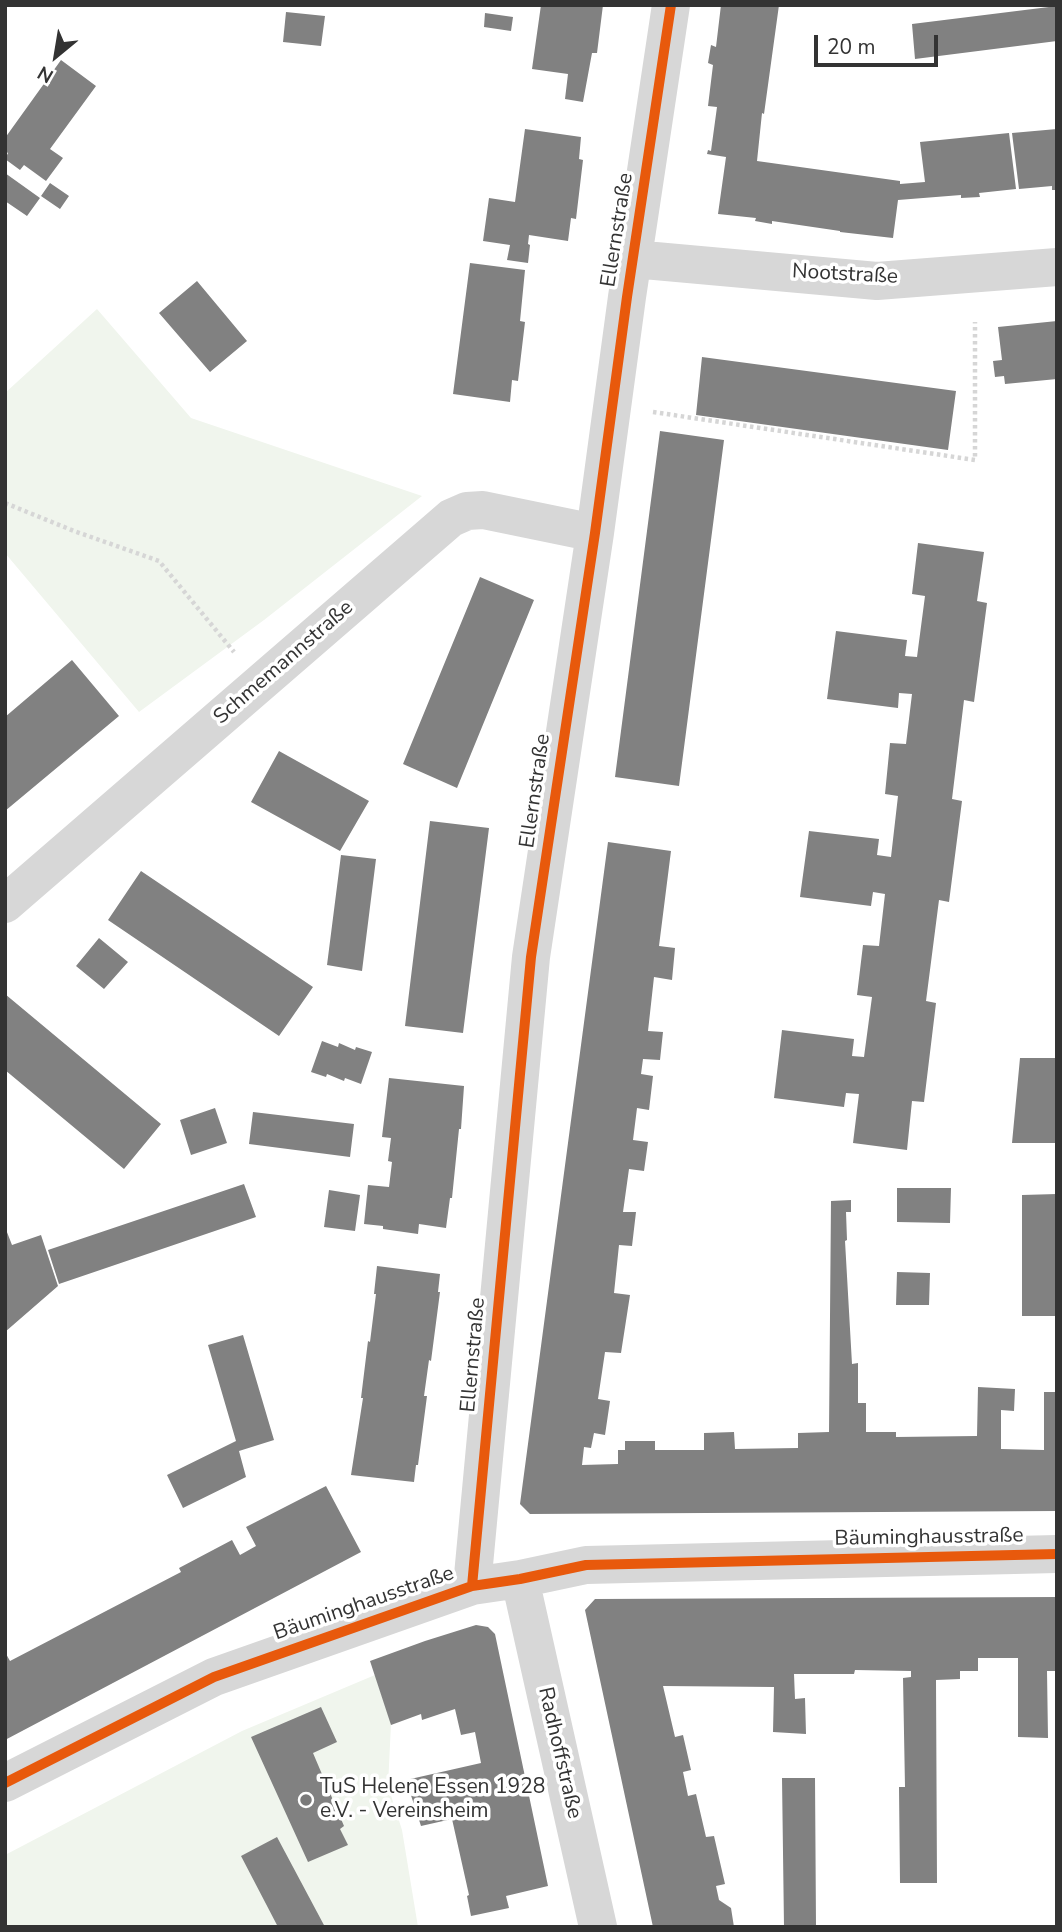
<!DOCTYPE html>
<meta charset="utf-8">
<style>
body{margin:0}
#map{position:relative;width:1062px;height:1932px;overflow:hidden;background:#fff;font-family:"Nunito Sans",sans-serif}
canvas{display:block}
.frame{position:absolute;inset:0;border:7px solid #333;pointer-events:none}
.north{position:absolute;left:21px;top:21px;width:70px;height:70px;-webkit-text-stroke:5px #fff;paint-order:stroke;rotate:210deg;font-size:19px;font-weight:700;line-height:28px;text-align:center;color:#333}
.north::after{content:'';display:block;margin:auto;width:24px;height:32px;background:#333;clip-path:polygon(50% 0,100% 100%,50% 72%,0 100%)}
.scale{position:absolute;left:814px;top:35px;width:124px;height:32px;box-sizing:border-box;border:4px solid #333;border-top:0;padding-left:9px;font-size:21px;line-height:24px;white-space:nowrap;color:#333;-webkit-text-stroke:5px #fff;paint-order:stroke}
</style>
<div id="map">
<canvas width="1062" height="1932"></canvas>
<div class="frame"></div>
<div class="north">N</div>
<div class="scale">20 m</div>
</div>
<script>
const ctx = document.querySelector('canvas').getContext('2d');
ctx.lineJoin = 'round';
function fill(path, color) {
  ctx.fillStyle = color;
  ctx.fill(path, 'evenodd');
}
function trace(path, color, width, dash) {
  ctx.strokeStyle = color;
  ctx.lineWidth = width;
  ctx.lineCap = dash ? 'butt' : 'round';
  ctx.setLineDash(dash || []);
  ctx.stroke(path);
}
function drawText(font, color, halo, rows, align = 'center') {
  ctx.font = font + ' "Nunito Sans",sans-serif';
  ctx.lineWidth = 7;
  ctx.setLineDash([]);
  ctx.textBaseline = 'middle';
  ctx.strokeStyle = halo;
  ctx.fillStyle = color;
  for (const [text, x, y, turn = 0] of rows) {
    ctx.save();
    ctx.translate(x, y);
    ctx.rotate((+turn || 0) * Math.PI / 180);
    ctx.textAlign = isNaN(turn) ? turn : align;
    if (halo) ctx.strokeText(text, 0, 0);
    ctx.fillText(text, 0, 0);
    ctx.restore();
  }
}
const green = new Path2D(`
 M97,309l94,109 231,78 -158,124 -125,92 -134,-159v-160z
 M375,1675l16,49 -3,62 14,44 16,97h-413v-72l237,-124z`);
const building = new Path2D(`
 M541,5h62l-6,48h-5l-9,49 -18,-3 3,-25 -36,-5z
 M721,5h58l-15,109 -2,-1 -5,48 143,20v3l25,-2 -5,-40 89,-9 7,56 -37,4 1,4 -19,1v-3l-63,5 -5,38 -53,-6v-1l-68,-10v3l-17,-3 1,-3 -38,-4 8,-57 -19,-3 1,-4 3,1 6,-44 -9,-1 5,-41 -5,-2 3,-18 5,2z
 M1057,6v35l-142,18 -3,-35z
 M286,12l39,4 -4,30 -38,-4z
 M485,13l28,4 -2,14 -27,-4z
 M61,60l35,26 -46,63 13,9 -17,23 -22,-16 -4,5 -15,-11 3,-6 -3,-2v-13z
 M525,129l56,8 -2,22 4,1 -7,59 -5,-1 -3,23 -39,-6 -1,9 2,1 -2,18 -21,-3 3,-15 -27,-4 6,-43 26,4z
 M1057,129v61h-5v-4l-33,3 -7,-56z
 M5,173l35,25 -13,18 -22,-15z
 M50,183l19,13 -9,13 -19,-13z
 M470,263l55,7 -5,51 5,1 -7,59 -6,-1 -2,22 -57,-8z
 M197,281l50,60 -37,31 -51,-59z
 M1057,321v58l-52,5 -1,-8 -9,1 -2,-16 9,-1 -4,-33z
 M702,357l254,34 -8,59 -252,-35z
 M660,431l64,9 -45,346 -64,-9z
 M918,543l66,9 -7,49 10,2 -13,99 -10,-2 -12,99 10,2 -13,101 -10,-2 -13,101 10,2 -12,99 -12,-1 -5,49 -54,-7 6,-49 -13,-1 -2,14 -70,-9 8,-68 72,9 -2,17 12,1 8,-60 -15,-2 6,-50 16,1 6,-52 -12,-2 -2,14 -71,-9 9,-66 70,8 -2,16 14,2 7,-61 -13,-2 5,-51 16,1 6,-50 -13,-1 -1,15 -71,-9 9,-68 71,9 -2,16 12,1 8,-61 -13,-2z
 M480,577l54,23 -77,188 -54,-24z
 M72,660l47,56 -114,95v-94z
 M279,751l90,50 -29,50 -89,-49z
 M430,821l59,7 -26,205 -58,-7z
 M608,842l63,9 -12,95 16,2 -3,32 -18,-3 -6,54 15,1 -3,28 -17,-1 -2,15 12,2 -4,34 -12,-2 -4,32 15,2 -4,29 -15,-2 -6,43h13l-4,34 -13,-1 -5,48 16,2 -9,58 -16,-1 -7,47 12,2 -5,34 -11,-2 -3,15 -7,-1 -2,18 36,-1v-14h7v-9h30v9h49v-17l30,-1 1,17 63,-1v-15l31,-1 2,-231 20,-1v12h-5l1,28 -2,1 7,123 6,-1v40h8v29h30v5l81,-1 1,-49 37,2 -1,22 -13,-1v39l43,1v-58h13v119l-527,3 -10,-10z
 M341,855l35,4 -14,112 -35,-6z
 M141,871l172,116 -34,49 -171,-116z
 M99,938l29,24 -24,27 -28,-23z
 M5,994l156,130 -37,45 -119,-99z
 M322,1041l16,6 1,-4 16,7 1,-3 16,5 -11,32 -16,-6 -1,3 -17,-7 -1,3 -15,-5z
 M1020,1058h37v85h-45z
 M389,1078l75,8 -3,43h-2l-7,69h-2l-4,30 -27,-4 -1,10 -35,-5v-3l-19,-2 4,-39 21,2 3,-25 -4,-1 3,-23 -9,-1z
 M215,1108l12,35 -36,12 -11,-35z
 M253,1112l101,12 -4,33 -101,-13z
 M244,1184l12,33 -197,67 -11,-34z
 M897,1188h54l-1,35 -53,-1z
 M329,1190l31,5 -5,36 -31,-4z
 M1057,1194v122h-35v-121z
 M5,1227l7,18 29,-10 17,51 -53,46z
 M377,1266l63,8 -2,18h2l-9,69 -2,-1 -5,36h3l-9,69h-2l-2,17 -63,-7 12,-77h-2l7,-57 2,1 6,-48h-2z
 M897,1272l33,1 -1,32h-33z
 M243,1335l31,105 -35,11 7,26 -63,31 -16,-33 69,-34 -28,-96z
 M326,1486l35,66 -356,188v-88l5,9 171,-89 -2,-4 53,-28 8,15 16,-9 -10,-19z
 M1057,1597v74h-10l1,67 -30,-1v-79h-40v13h-18v8l-24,1 1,203h-37l-1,-96h6l-2,-109 8,-1v-6l-56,-1 -1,4h-60l1,25 10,-1 1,36 -33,-2 1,-45 -111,-1 12,51 8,-2 8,35 -8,2 5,24 8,-2 10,43 8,-1 11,48 -9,2 3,14 12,8 3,19h-81l-68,-317 10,-11z
 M476,1625l12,2 7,7 53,252 -42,10 3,12 -38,8 -4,-20 2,-1 -17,-76 -31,7 -15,-46 75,-17 -6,-31 -14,3 -6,-26 -33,11 -1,-6 -30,11 -21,-64 55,-20z
 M321,1707l16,35 -24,11 31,73 -4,3 8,16 -40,17 -57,-125z
 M782,1778h33l1,149h-32z
 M277,1837l48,90h-47l-37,-71z`);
const path = new Path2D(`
 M653,412l322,48v-138
 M5,503l69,28 85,30 75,91`);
const street = new Path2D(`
 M633,259l244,22 180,-14
 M5,904l446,-386 16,-7 16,-1 112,23
 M520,1579l78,348
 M472,1586l59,-629 64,-424 32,-236 44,-292
 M5,1783l209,-106 258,-91 48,-7 66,-14 471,-11`);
const cycleway = new Path2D(`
 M472,1586l59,-629 64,-424 32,-236 44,-292
 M5,1783l209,-106 258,-91 48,-7 66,-14 471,-11`);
const markers = [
 [306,1800,7,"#7a7a7a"]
];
const streetNames = [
 ["Ellernstraße",618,230,-81],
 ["Nootstraße",845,275,3],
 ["Schmemannstraße",284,663,-41],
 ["Ellernstraße",536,791,-82],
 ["Ellernstraße",474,1355,-85],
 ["Bäuminghausstraße",929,1538,-1],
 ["Bäuminghausstraße",364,1604,-19],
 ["Radhoffstraße",559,1753,77]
];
const poiNames = [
 ["TuS Helene Essen 1928",320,1788],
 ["e.V. - Vereinsheim",320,1812]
];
fill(green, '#f0f5ed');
fill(building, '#818181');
trace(path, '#d6d6d6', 4.5, [3.5, 3.5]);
trace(street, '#d7d7d7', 38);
trace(cycleway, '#e8590c', 10);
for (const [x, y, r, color] of markers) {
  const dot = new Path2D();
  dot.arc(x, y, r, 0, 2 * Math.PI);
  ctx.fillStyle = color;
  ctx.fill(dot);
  trace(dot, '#fff', 2.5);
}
drawText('21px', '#333', '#fff', streetNames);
drawText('21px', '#333', '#fff', poiNames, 'left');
</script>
